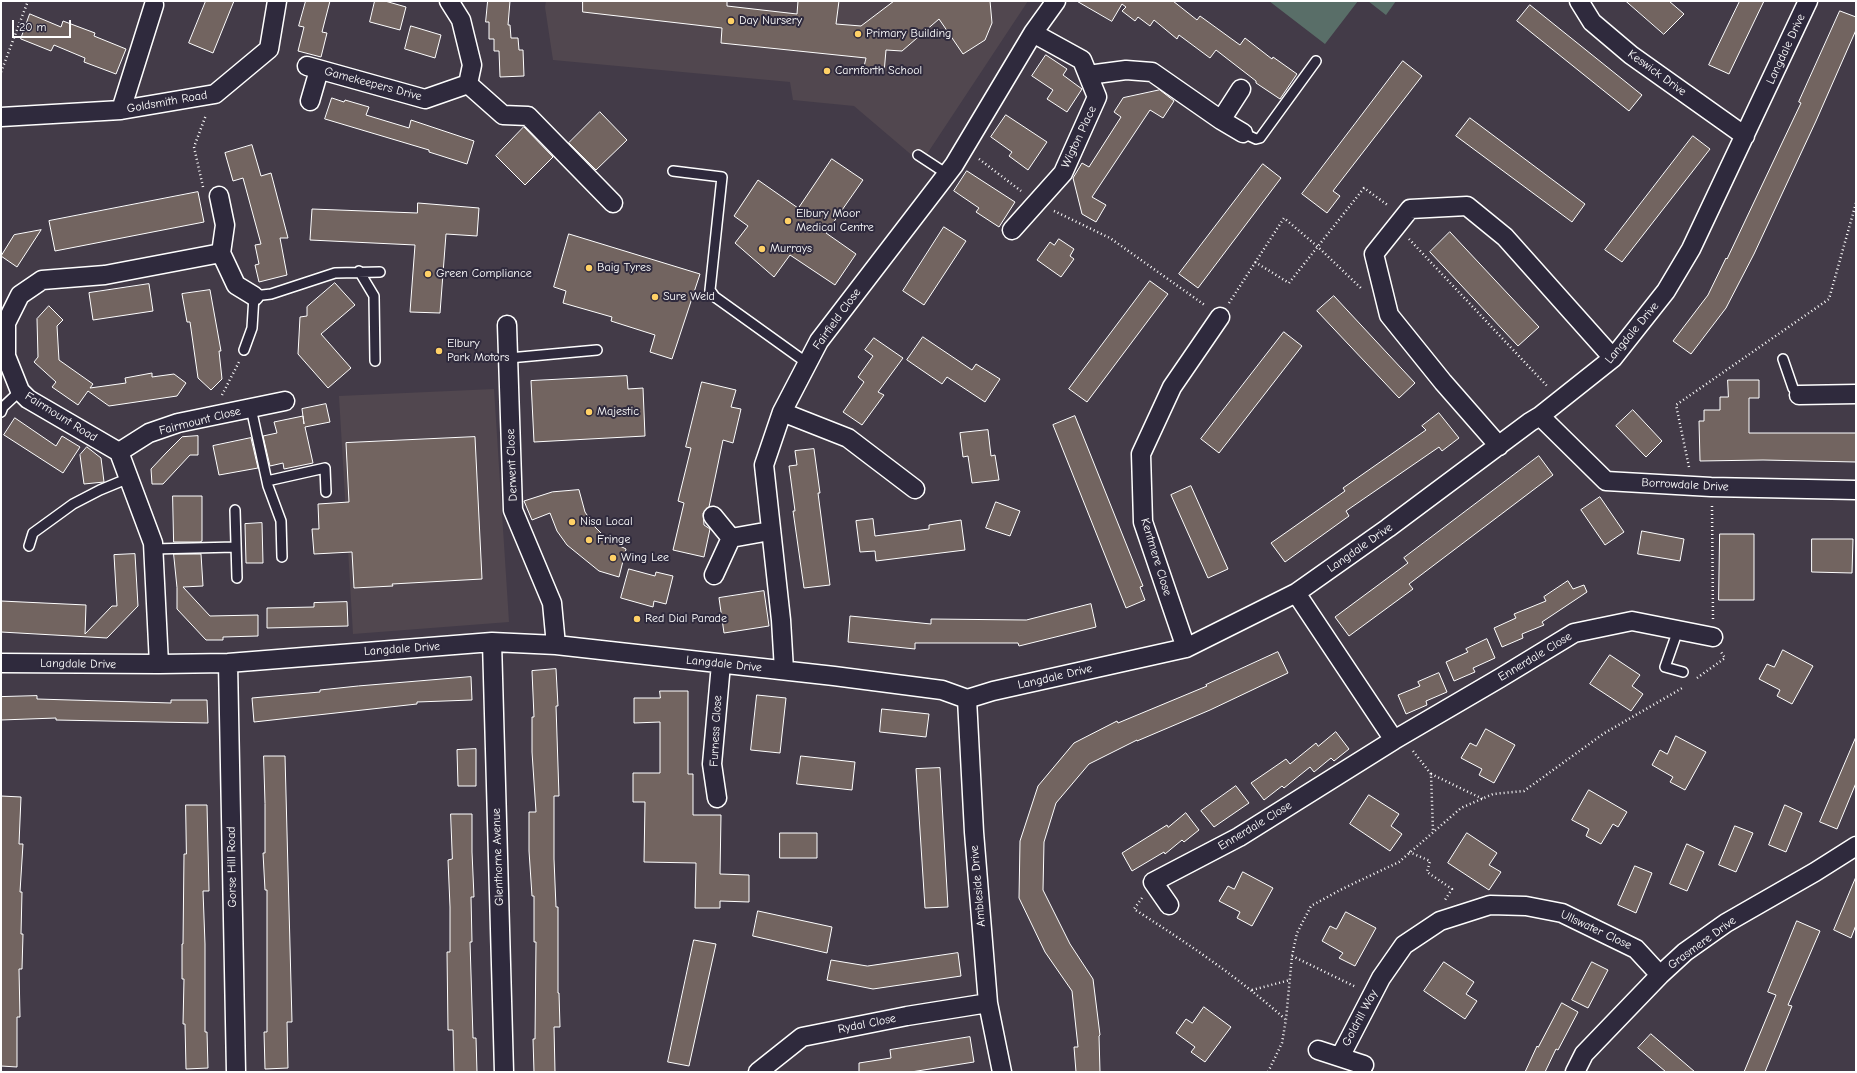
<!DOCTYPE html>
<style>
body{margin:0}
#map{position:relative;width:1857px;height:1073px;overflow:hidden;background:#433b48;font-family:"Comic Neue",sans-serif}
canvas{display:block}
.frame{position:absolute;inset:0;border:2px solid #fff;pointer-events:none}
.scale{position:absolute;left:12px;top:20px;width:59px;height:18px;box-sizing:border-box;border:2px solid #fff;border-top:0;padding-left:5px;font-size:12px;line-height:14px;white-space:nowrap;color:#fff;-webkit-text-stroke:3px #2f2a3d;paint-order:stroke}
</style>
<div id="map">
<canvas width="1857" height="1073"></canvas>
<div class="frame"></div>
<div class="scale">20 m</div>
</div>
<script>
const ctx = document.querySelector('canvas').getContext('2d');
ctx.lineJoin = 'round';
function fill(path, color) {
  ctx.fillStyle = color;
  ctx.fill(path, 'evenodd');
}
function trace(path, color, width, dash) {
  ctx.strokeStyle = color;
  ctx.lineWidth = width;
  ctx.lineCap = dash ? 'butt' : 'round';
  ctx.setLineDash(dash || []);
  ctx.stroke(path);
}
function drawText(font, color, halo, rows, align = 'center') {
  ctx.font = font + ' "Comic Neue",sans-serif';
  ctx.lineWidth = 4;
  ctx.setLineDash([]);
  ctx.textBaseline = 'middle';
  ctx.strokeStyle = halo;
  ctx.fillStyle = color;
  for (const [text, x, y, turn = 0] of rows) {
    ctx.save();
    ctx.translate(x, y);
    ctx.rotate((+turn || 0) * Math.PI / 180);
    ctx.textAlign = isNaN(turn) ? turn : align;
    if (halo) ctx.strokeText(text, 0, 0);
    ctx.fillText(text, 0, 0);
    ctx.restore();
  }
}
const built = new Path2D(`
 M546,1h482l-107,162 -67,-57 -61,-6 -3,-18 -237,-22 -8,-53z
 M494,389l15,233 -156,12 -14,-238z`);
const green = new Path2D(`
 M1269,1h89l-33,43z
 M1368,1h28l-10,14z`);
const building = new Path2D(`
 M206,1h28l-21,52 -24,-10z
 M306,1h24l-8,31 5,1 -6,24 -23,-6 6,-24 -5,-1z
 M375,1h10l21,6 -6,23 -30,-8z
 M488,1h22l-2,24h2l1,13h7l1,12h4l1,26 -24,1 -1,-26h-5v-12h-5v-17h-3z
 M583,1h144v5l70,8 1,-13h41l-3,23 25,2 33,-25h96l2,22 -7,17 -22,14 -24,-35 -37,32 -16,-1 -2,23 -21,-2 3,-13 -145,-15 1,-15 -139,-16z
 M1077,1h96l24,19 3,-4 40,29 5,-7 27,21 1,-2 24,17 -17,25 -24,-16v-2l-40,-31 -6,8 -31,-23 -2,4 -23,-19 -4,6 -12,-9 -3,4 -13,-10 4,-4 -4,-3 -10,17z
 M1626,1h43l15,13 -20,20z
 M1740,1h24l-35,73 -20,-9z
 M1530,5l112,90 -13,16 -112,-90z
 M1840,11l16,6v13l-40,91 -62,133 -28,54 -35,46 -18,-13 35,-46 18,-37 1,1 74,-156 -2,-1z
 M30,14l31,13 2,-6 32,12 -1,3 32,13 -10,25 -32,-12 1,-4 -31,-13 -3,6 -30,-12z
 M411,26l30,9 -6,23 -30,-9z
 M1046,55l21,14 -4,6 19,14 -15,23 -20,-13 6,-9 -21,-14z
 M1403,61l19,15 -89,115 7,5 -13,17 -25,-19z
 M1160,90l14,11 -11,17 -13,-8 -58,87 14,8 -10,17 -14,-8 -9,-36 9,-15 7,4 32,-50 -7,-5 9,-14z
 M332,98l12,4 1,-2 24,7 -3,8 43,13 2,-8 63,21 -7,23 -38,-12v-2l-104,-31z
 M600,112l27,28 -31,30 -27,-27z
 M1006,115l41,27 -19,28 -19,-14 3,-4 -21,-15z
 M1470,118l115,86 -13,18 -116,-86z
 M524,127l29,30 -28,28 -29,-29z
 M1693,136l17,13 -88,113 -17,-12z
 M252,145l9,31 10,-3 17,65h-8l7,37 -28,7 -4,-17 4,-1 -4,-19 6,-1 -18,-66 -10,3 -8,-28z
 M832,159l31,21 -37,53 30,21 -21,31 -45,-30 -16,22 -39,-34 13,-17 -14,-10 24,-36 40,28z
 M1263,164l18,14 -83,110 -19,-14z
 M967,171l48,31 -16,25 -23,-15 3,-4 -25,-17z
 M198,192l6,30 -149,29 -6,-30z
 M418,203l61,5 -2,28 -31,-2 -6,79 -30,-1 5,-67 -105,-5 2,-31 105,4z
 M944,227l22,14 -42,64 -21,-14z
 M41,230l-24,37 -16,-11 13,-21z
 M1450,232l89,95 -21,19 -88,-94z
 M569,234l131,40 -28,85 -22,-7 5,-17 -44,-14 1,-4 -49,-14 3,-12 -12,-4z
 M1059,239l15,10 -4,7 4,3 -13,18 -24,-17 13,-18 4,3z
 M1150,281l18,13 -81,108 -18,-13z
 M335,283l20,22 -34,29 30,34 -23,20 -30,-34 2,-37 7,-1v-9z
 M149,284l4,27 -60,9 -4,-27z
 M210,290l11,61h-2l3,28 -11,11 -13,-12 -8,-56h-3l-5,-28z
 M1334,296l81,87 -16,15 -82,-87z
 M49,306l14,14 -6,6 2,34 34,24 -3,4 36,-5 -1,-5 27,-5v4l22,-3 12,9 -9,13 -68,10 -21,-15 -10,14 -26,-18 4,-5 -22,-20 4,-5 -1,-38z
 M1284,332l18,14 -83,107 -18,-14z
 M923,337l49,33 4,-6 24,15 -15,23 -38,-25 -5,7 -35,-24z
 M874,338l29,20 -25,34 6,3 -22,30 -19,-13 21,-30 -6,-5 15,-21 -8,-6z
 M627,376l1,13 15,-1 2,48 -111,6 -3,-61z
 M1728,380h31v18h-10v35h107v29l-93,-2 -63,1 -1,-40h5v-11h16v-13h8z
 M702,382l34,8 -5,17 10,2 -8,34 -10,-3 -14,67 -6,6 1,12 6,4 -6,28 -31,-7 11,-47 -6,-2 13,-53 -5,-1z
 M326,404l4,18 -25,5 8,36 -29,6 -1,-6 -13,3 -7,-30 14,-3 -3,-11 29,-6 1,8 -2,-15z
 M1633,410l29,31 -16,16 -30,-31z
 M1439,413l20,25 -17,13 -3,-4 -93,64 3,5 -64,46 -14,-19 74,-52 -2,-3 83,-58 -4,-4z
 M1075,416l68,170 -3,1 5,13 -19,8 -73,-183z
 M15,418l41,28 6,-10 18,11 -17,26 -59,-38z
 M988,430l3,26 4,-1 4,25 -27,3 -4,-27 -5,1 -3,-24z
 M198,436v19h-8l-27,29h-11l-1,-15 15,-16 16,-16z
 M475,437l7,142 -90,5 1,2 -39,2 -2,-36 -38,2 -2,-25h7l-1,-25 31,-2 -3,-59z
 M251,438l7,30 -39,7 -6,-29z
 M87,447l14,11 3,24 -20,2 -4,-29z
 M814,449l6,44h-2l12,92 -26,3 -11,-77h2l-6,-45 8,-1 -2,-14z
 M1539,456l14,19 -144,109 4,5 -64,47 -14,-19 73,-54 -4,-5z
 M1191,486l37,83 -20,9 -37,-83z
 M579,490l6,22 10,15 13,13 18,9 -7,28 -20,-6 -32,-26 -10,-14 -7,-18 -18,7 -8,-19 28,-9z
 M173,496h29v45l-2,1h-26z
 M1600,497l24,35 -19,13 -24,-35z
 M996,502l24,9 -10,25 -24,-8z
 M873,519l2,17 54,-7v-4l32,-5 4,30 -89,11 -1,-10 -15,1 -4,-31z
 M262,523l1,40h-17l-1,-39z
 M1642,531l42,8 -4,22 -42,-7z
 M1720,534h34v66h-35z
 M1812,539h41l-1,34 -40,-1z
 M135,554l3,52 -31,32 -106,-6v-31l85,4 -1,29 27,-28h5l-3,-51z
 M174,554h27l2,32 -20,1 27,29 48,-1v21l-35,1v3h-17l-29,-31v-21z
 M629,569l26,7 1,-4 17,4 -7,28 -12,-3 -1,6 -32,-9z
 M1568,581l5,8 11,-4 3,7 -45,30 2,3 -22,9 1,4 -21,9 -8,-19 22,-10 -2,-4 32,-13 -2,-4z
 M764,591l5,35 -45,7 -5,-35z
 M347,602l1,24 -81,2v-20l47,-1v-4z
 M1091,604l5,23 -77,19 -1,-3h-103v6l-67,-7 2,-26 81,8v-5l95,1z
 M1487,639l8,19 -22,10 2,4 -21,9 -8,-19 22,-10 -2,-3z
 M1783,650l30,16 -21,38 -15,-8 3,-6 -21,-11 8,-15 7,3z
 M1278,652l10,21 -78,37 -73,31v-1l-48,24 -33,39 -12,39 -1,48 27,54 23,35 7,56 -1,1 1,36h-24l-2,-25h4l-6,-56 -27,-39 -26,-54 1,-57 18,-55 36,-43 43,-22 1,2 89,-37 -1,-1z
 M1610,655l30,20 -8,11 11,8 -12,17 -41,-27z
 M556,669l2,37h-2l3,90h-5v63l2,48h2v86h1l1,34h-6l1,45h-21l-1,-33h2l1,-97h-2v-46h-2l-3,-45v-39h7l-4,-60v-35h2l-2,-46z
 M1439,673l8,19 -21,9 1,4 -21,9 -8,-19 22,-9 -2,-4z
 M471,677l1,23 -55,2v2l-163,18 -2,-24 68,-6v-2l38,-4z
 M660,691h28v83h5v41h28l-1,59 29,1v27l-29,-1v7h-25l1,-45 -52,-1 1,-60h-12v-29h27v-51l-26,1v-25h26z
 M757,695l29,3 -6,55 -29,-3z
 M37,696v3l134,4v-3h36l1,23 -152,-3v-2l-55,2v-23z
 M882,709l47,5 -3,23 -46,-5z
 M1486,729l29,16 -21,38 -15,-8 3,-6 -21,-11 9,-15 6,3z
 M1336,732l13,17 -15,12 -3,-3 -17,14 -4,-5 -26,21 -2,-2 -18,14 -13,-17 35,-24 4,5 26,-21 2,3z
 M1676,736l30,16 -21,38 -15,-8 3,-5 -21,-12 8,-15 7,4z
 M1856,737v46l-19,46 -17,-7z
 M476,749v37h-18l-1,-36z
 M264,756h21l7,266h-5l1,46 -23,1 -1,-37h3v-142h-2l-2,-37h2v-49z
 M801,756l54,6 -3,28 -55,-6z
 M940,768l8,139 -23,1 -9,-139z
 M1236,786l13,17 -35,24 -13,-16z
 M1589,790l38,22 -9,15 -5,-3 -12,20 -15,-8 3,-7 -17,-9z
 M1369,795l30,19 -8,12 11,8 -12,17 -40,-27z
 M1,796l20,1 -2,47h4l-3,48h2l-1,42h2l-1,35h-3l1,48h-3v50l-16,-1z
 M186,805h21l2,86h-6l2,53v88h2l1,36 -22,1 -1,-45h-2l1,-45h-2v-35h1l1,-90h2z
 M1785,805l17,8 -16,39 -17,-7z
 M1186,813l13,17 -15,12 -2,-2 -17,14 -1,-2 -32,19 -10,-18 45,-28 1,2z
 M451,814h21v38l2,45h-3l1,45h-2l3,96h3l1,34h-23l-1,-42h-5l-1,-78h3v-45l-2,-47 4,-1z
 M1735,826l18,7 -17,39 -17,-7z
 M780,833h37v25h-37z
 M1467,833l30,20 -8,12 12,7 -12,18 -41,-27z
 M1687,844l17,8 -17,39 -17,-7z
 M1635,866l17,7 -16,40 -18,-8z
 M1243,872l30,16 -21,38 -15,-8 3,-6 -21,-11 9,-15 6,3z
 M1856,877v48l-5,13 -17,-8z
 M758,911l74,16 -5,26 -74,-17z
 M1346,912l30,16 -21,38 -16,-8 4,-5 -21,-12 8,-15 6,3z
 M1797,921l23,10 -32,74 4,1 -27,66h-21l32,-77 -8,-3z
 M694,940l22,4 -27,122 -21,-4z
 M958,953l3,23 -88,13 -46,-9 4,-20 36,6z
 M1444,962l30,20 -8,12 11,7 -12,18 -41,-28z
 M1592,962l16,8 -20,38 -16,-8z
 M1562,1003l16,9 -20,38 -2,-1 -11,23h-20l12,-26 1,1z
 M1204,1007l27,20 -26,35 -14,-10 4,-5 -19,-14 10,-14 6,4z
 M1651,1034l44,38h-29l-28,-24z
 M970,1037l4,25 -63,10h-52v-9l32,-5 -1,-8z`);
const path = new Path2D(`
 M1,72l27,-71
 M979,159l42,32
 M203,187l-9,-40 12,-32
 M1054,211l56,27 96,68
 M1409,239l139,148
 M1255,262l34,21 75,-95 25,18
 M1229,303l55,-85 34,29 44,42
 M222,395l17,-33
 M1689,467l-13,-62 153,-106 27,-96
 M1712,506l1,113
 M1697,678l28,-20 -4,-6
 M1413,751l18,23 2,57
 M1431,774l52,25
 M1409,852l21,9 -3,11 25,17 -7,11
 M1142,898l-8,11c53,34 104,68 151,110
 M1292,956l64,31
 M1252,990l38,-10
 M1268,1072l14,-29 4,-24 6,-63 5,-23 14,-27 31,-17 57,-27 62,-54 32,-14 31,-3 79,-57 81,-47`);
const lane = new Path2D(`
 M1243,133l13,6 4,-1 56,-77
 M918,155l29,19
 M673,171l49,6 -12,113 5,7 92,66
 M359,271l15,25 1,65
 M244,350l8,-22 2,-32 17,-2 64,-21 45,-1
 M509,358l88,-8
 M1783,359l10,29 6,7
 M251,408l17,78 13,35 1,36
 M1,412l2,-5 17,-16
 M267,481l58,-13 1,24
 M235,510l2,68
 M29,546l4,-13 40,-29 27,-14 29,-12
 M153,549l82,-2
 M1678,630l-13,37 18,5`);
const street = new Path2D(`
 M1579,1l13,21 39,33 114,81
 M307,66l118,33 43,-15 4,-19 -11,-45 -12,-19
 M1088,75l38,-5 26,2 69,48 22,13
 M468,84l35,31 25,1 85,87
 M310,101l9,-31
 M121,110l33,-105
 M1,117l120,-7 94,-16 54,-45 8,-48
 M1221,120l20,-31
 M1012,230l51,-57 34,-76 -15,-37 -49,-27
 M221,253l15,32 18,11
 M507,325l6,185 39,93 4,42
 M1799,395l57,-1
 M782,412l66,26 67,51
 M1540,416l66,65 105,6 145,3
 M1499,446l-56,-64 -54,-67 -15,-61 36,-45 57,-3 38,31 108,121
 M119,452l30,-19 29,-10 107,-22
 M713,516l18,22
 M714,575l17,-37 39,-7
 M1296,593l98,147
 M492,642l12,430
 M1186,648l-43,-126 -2,-68 31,-67 48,-70
 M1,663l158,1 69,-1 264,-21 64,3 278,31 108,14 25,9 26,-8 193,-43 110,-55 92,-65 142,-106 10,-6 73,-58 53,-67 25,-42 117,-248
 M228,663l8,409
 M159,664l-6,-121 -34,-91 -91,-53 -8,-8 -14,-35v-33l14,-28 22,-15 63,-5 116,-22 4,-28 -6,-29
 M784,670l-3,-50 -17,-155 18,-53 37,-71 135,-176 79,-132 23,-32
 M967,699l7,133 14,171 14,69
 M717,798l-5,-34 9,-100
 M1169,905l-16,-23 86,-45 155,-97 106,-62 74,-45 58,-12 81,16
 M1318,1050l46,15
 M1340,1057l41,-79 23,-33 36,-24 50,-16 36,1 36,7 74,36 24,26
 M758,1072l44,-35 105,-21 81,-13
 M1575,1072l9,-18 76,-79 25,-23 41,-29 89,-51 41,-26`);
const markers = [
 [731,21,4,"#ffd166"],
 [858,34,4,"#ffd166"],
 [827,71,4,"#ffd166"],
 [788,221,4,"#ffd166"],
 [762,249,4,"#ffd166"],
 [589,268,4,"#ffd166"],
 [428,274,4,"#ffd166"],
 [655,297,4,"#ffd166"],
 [439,351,4,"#ffd166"],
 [589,412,4,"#ffd166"],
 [572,522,4,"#ffd166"],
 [589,540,4,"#ffd166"],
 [613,558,4,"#ffd166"],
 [637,619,4,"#ffd166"]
];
const poiNames = [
 ["Day Nursery",739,21],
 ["Primary Building",866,34],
 ["Carnforth School",835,71],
 ["Elbury Moor",796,214],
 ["Medical Centre",796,228],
 ["Murrays",770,249],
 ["Baig Tyres",597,268],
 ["Green Compliance",436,274],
 ["Sure Weld",663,297],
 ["Elbury",447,344],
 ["Park Motors",447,358],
 ["Majestic",597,412],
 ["Nisa Local",580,522],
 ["Fringe",597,540],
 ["Wing Lee",621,558],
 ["Red Dial Parade",645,619]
];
const streetNames = [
 ["Langdale Drive",1786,49,-65],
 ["Keswick Drive",1657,73,36],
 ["Gamekeepers Drive",373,84,15],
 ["Goldsmith Road",167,102,-10],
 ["Wigton Place",1079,137,-65],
 ["Fairfield Close",837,319,-54],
 ["Langdale Drive",1632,333,-50],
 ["Fairmount Road",61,417,32],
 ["Fairmount Close",200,421,-14],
 ["Derwent Close",512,465,-92],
 ["Borrowdale Drive",1685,485,3],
 ["Langdale Drive",1360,548,-35],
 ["Kentmere Close",1156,557,73],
 ["Langdale Drive",402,649,-4],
 ["Ennerdale Close",1535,657,-31],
 ["Langdale Drive",78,664,1],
 ["Langdale Drive",724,664,6],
 ["Langdale Drive",1055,677,-13],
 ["Furness Close",716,731,-87],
 ["Ennerdale Close",1255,826,-31],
 ["Glenthorne Avenue",498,857,-92],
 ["Gorse Hill Road",232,867,-91],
 ["Ambleside Drive",978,886,-95],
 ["Ullswater Close",1596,930,25],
 ["Grasmere Drive",1702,943,-36],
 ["Goldrill Way",1360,1018,-62],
 ["Rydal Close",867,1024,-11]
];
fill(built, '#51474f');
fill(green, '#596e68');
fill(building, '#726460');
trace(building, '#fff', 1);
trace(lane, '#fff', 12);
trace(street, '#fff', 21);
trace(path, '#fff', 2.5, [1, 3]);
trace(lane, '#2f2a3d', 9);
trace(street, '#2f2a3d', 18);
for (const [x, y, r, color] of markers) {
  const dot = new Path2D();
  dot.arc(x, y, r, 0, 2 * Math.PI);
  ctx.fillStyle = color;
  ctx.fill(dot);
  trace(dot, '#2f2a3d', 1.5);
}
drawText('12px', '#fff', '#2f2a3d', poiNames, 'left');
drawText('12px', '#fff', '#2f2a3d', streetNames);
</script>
